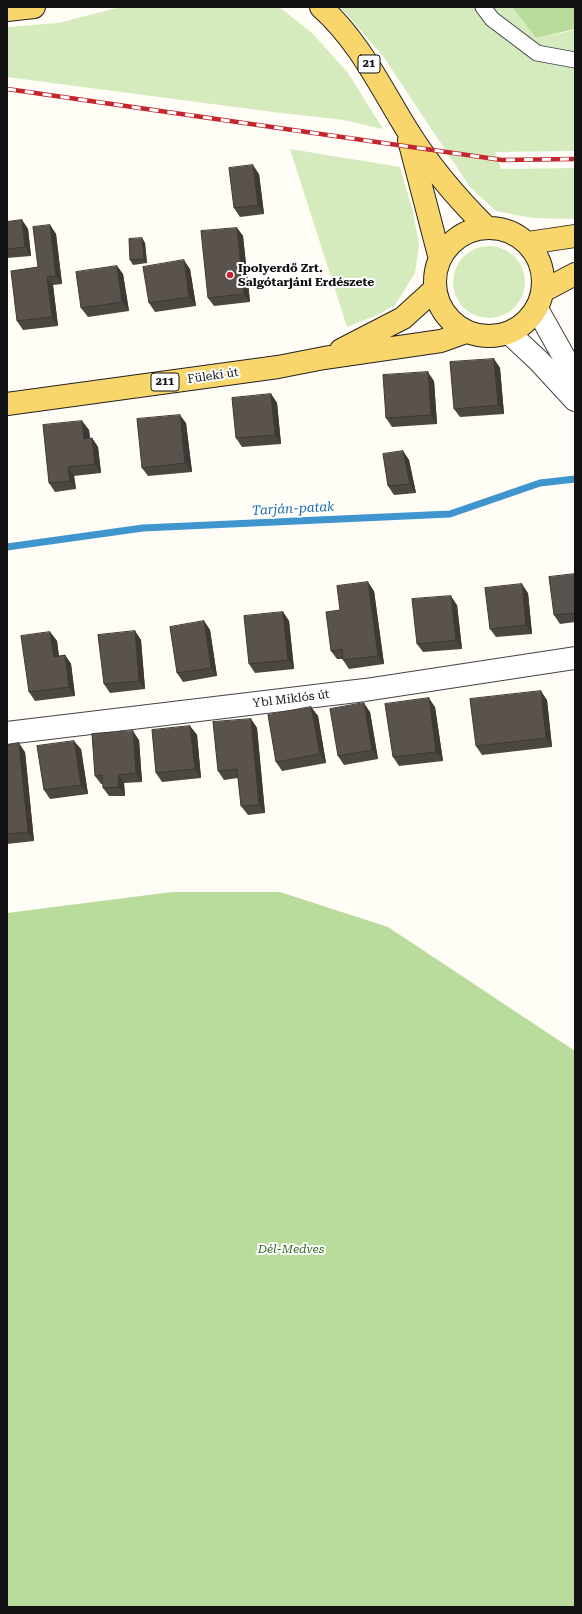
<!DOCTYPE html>
<meta charset="utf-8">
<style>
body{margin:0}
#map{position:relative;width:582px;height:1614px;overflow:hidden;background:#fffdf5;font-family:"Roboto Serif",serif}
canvas{display:block}
.frame{position:absolute;inset:0;border:8px solid #111;pointer-events:none}
</style>
<div id="map">
<canvas width="582" height="1614"></canvas>
<div class="frame"></div>
</div>
<script>
const ctx = document.querySelector('canvas').getContext('2d');
ctx.lineJoin = 'round';
function fill(path, color) {
  ctx.fillStyle = color;
  ctx.fill(path, 'evenodd');
}
function trace(path, color, width, dash) {
  ctx.strokeStyle = color;
  ctx.lineWidth = width;
  ctx.lineCap = dash ? 'butt' : 'round';
  ctx.setLineDash(dash || []);
  ctx.stroke(path);
}
function drawText(font, color, halo, rows, align = 'center') {
  ctx.font = font + ' "Roboto Serif",serif';
  ctx.lineWidth = 4;
  ctx.setLineDash([]);
  ctx.textBaseline = 'middle';
  ctx.strokeStyle = halo;
  ctx.fillStyle = color;
  for (const [text, x, y, turn = 0] of rows) {
    ctx.save();
    ctx.translate(x, y);
    ctx.rotate((+turn || 0) * Math.PI / 180);
    ctx.textAlign = isNaN(turn) ? turn : align;
    if (halo) ctx.strokeText(text, 0, 0);
    ctx.fillText(text, 0, 0);
    ctx.restore();
  }
}
const green = new Path2D(`
 M121,7h157l4,2 31,25 35,39 35,56 -39,-9 -71,-8 -266,-35v-50l51,-4z
 M340,7h172l24,31 39,-8v121l-80,1 6,17 74,-1v51l-43,-1 -36,-7 -26,-24 -87,-131z
 M290,149l110,18 13,45 6,33 -4,28 -20,32 -20,11 -28,11z
 M453 282a36 36 0 1 1 72 0a36 36 0 1 1-72 0Z`);
const forest = new Path2D(`
 M512,7h63v22l-39,9z
 M172,892h108l108,35 187,124v556h-568v-694z`);
const stream = new Path2D(`
 M7,547l136,-19 307,-14 90,-31 35,-4`);
const service = new Path2D(`
 M483,7l9,12 45,34 38,7`);
const minor = new Path2D(`
 M537,309l27,48 11,31
 M509,333l30,28 36,39
 M7,733l358,-43 210,-32`);
const primary = new Path2D(`
 M321,7c38,34 59,79 85,121 22,36 50,69 80,99
 M7,10l27,-3
 M409,140l31,119
 M435 282a54 54 0 1 1 108 0a54 54 0 1 1-108 0Z
 M528,243l47,-7
 M543,291l32,-17
 M341,350l62,-32 32,-29
 M7,404l271,-37 46,-9 117,-17 25,-9`);
const rail = new Path2D(`
 M7,89l495,71 73,-1`);
const wall = new Path2D(`
 M259,174l5,40 -24,3 -6,-9z
 M22,220l6,9 3,27 -24,2v-36z
 M50,225l6,9 6,50 -9,1 5,41 -35,4 -6,-9 21,-54z
 M237,228l6,8 7,66 -36,4 -6,-8z
 M142,238l3,5 2,20 -14,2 -3,-5z
 M117,266l6,8 6,37 -41,6 -7,-9z
 M190,269l6,37 -41,6 -6,-9z
 M494,359l6,9 4,46 -44,3 -6,-8z
 M434,381l3,43 -45,3 -6,-9z
 M271,394l6,9 4,41 -39,3 -6,-9z
 M82,421l7,9 1,8h2l6,9 3,26 -27,3 2,13 -21,3 -6,-9z
 M186,423l6,49 -44,4 -6,-8z
 M403,451l6,9 7,33 -22,2 -6,-9z
 M575,574v48l-15,2 -6,-9z
 M374,591l10,73 -35,5 -6,-9v-1h-6l-6,-8 9,-41z
 M528,593l4,41 -36,3 -6,-8z
 M457,605l5,44 -39,3 -6,-8z
 M283,612l6,9 5,48 -39,4 -6,-9z
 M204,621l6,9 7,46 -34,6 -6,-9z
 M135,631l6,9 4,49 -35,4 -6,-9z
 M50,632l7,9 2,15 6,-1 6,9 4,32 -40,5 -6,-9z
 M547,700l5,47 -70,8 -6,-9z
 M311,707l7,9 8,47 -44,8 -6,-9z
 M435,707l8,54 -44,5 -6,-9z
 M370,712l8,47 -34,6 -6,-9z
 M251,719l6,9 8,85 -17,2 -7,-9 -3,-28 -14,2 -6,-9z
 M190,726l7,9 4,43 -39,4 -6,-9z
 M139,740l3,42 -18,1 1,13h-16l-6,-8v-4h-2l-6,-8z
 M7,745l18,7 9,89 -27,3z
 M81,749l7,45 -38,5 -6,-9z`);
const shadedWall = new Path2D(`
 M253,165l6,9 5,40 -6,-9z
 M22,220l6,9 3,27 -6,-9z
 M50,225l6,9 6,50 -6,-8z
 M237,228l6,8 7,66 -6,-8z
 M142,238l3,5 2,20 -3,-4z
 M184,260l6,9 6,37 -7,-9z
 M117,266l6,8 6,37 -7,-9z
 M47,277l6,8 5,41 -6,-9z
 M494,359l6,9 4,46 -6,-9z
 M428,372l6,9 3,43 -6,-9z
 M271,394l6,9 4,41 -6,-9z
 M180,415l6,8 6,49 -7,-9z
 M82,421l7,9 2,18 -7,-9z
 M92,438l6,9 3,26 -6,-9z
 M403,451l6,9 7,33 -6,-9z
 M68,467l6,9 2,13 -6,-8z
 M368,582l6,9 10,73 -6,-8z
 M522,584l6,9 4,41 -6,-9z
 M451,596l6,9 5,44 -6,-9z
 M283,612l6,9 5,48 -6,-9z
 M204,621l6,9 7,46 -6,-8z
 M135,631l6,9 4,49 -6,-8z
 M50,632l7,9 3,25 -6,-9z
 M65,655l6,9 4,32 -6,-9z
 M541,691l6,9 5,47 -6,-9z
 M429,698l6,9 8,54 -7,-9z
 M364,703l6,9 8,47 -6,-9z
 M311,707l7,9 8,47 -6,-9z
 M251,719l6,9 8,85 -6,-8z
 M190,726l7,9 4,43 -6,-9z
 M133,731l6,9 3,42 -6,-9z
 M74,741l7,8 7,45 -7,-9z
 M19,743l6,9 9,89 -6,-9z
 M118,775l6,8 1,13 -6,-9z`);
const building = new Path2D(`
 M253,165l5,40 -24,3 -5,-40z
 M22,220l3,27 -18,2v-27z
 M50,225l6,51 -9,1 5,40 -35,4 -6,-50 27,-4 -5,-40z
 M237,228l7,66 -36,4 -7,-67z
 M142,238l2,21 -14,1 -1,-21z
 M184,260l5,37 -40,6 -6,-36z
 M117,266l5,36 -41,6 -5,-36z
 M494,359l4,46 -44,4 -4,-47z
 M428,372l3,43 -45,3 -3,-43z
 M271,394l4,41 -39,3 -4,-40z
 M180,415l5,48 -43,5 -5,-49z
 M82,421l2,18 8,-1 3,26 -27,3 2,14 -21,2 -6,-58z
 M403,451l7,33 -22,2 -5,-32z
 M575,574v39l-21,2 -5,-38z
 M368,582l10,74 -35,4 -1,-11 -11,2 -5,-39 14,-2 -3,-24z
 M522,584l4,41 -36,4 -5,-41z
 M451,596l5,44 -39,4 -5,-45z
 M283,612l5,48 -39,4 -5,-48z
 M204,621l7,47 -34,5 -7,-46z
 M135,631l4,50 -35,3 -6,-49z
 M50,632l4,25 11,-2 4,32 -40,5 -8,-56z
 M541,691l5,47 -70,8 -6,-47z
 M429,698l7,54 -43,5 -8,-53z
 M364,703l8,47 -34,6 -8,-47z
 M311,707l9,47 -44,8 -8,-47z
 M251,719l8,86 -18,1 -4,-37 -19,2 -5,-49z
 M190,726l5,43 -39,4 -4,-43z
 M133,731l3,42 -18,2 1,12 -16,1 -1,-13 -7,1 -3,-42z
 M74,741l7,44 -37,5 -7,-44z
 M19,743l9,89 -21,2v-89z`);
const markers = [
 [230,275,4,"#c4262e"]
];
const shields = [
 [369,64,22],
 [165,382,28]
];
const shieldNames = [
 ["21",369,64],
 ["211",165,382]
];
const poiNames = [
 ["Ipolyerdő Zrt.",238,268],
 ["Salgótarjáni Erdészete",238,282]
];
const streetNames = [
 ["Füleki út",213,376,-8],
 ["Ybl Miklós út",291,699,-7]
];
const parkNames = [
 ["Dél-Medves",291,1249]
];
const waterNames = [
 ["Tarján-patak",293,509,-3]
];
fill(green, '#d5ebbd');
fill(forest, '#b9dc9c');
trace(stream, '#3f96cf', 7);
trace(service, '#444', 17);
trace(minor, '#444', 24);
trace(primary, '#222', 24);
trace(service, '#fff', 15);
trace(minor, '#fff', 22);
trace(primary, '#f9d66b', 22);
trace(rail, '#c4262e', 4.5);
trace(rail, '#fff', 3, [9]);
fill(wall, '#4d4742');
fill(shadedWall, '#3f3936');
fill(building, '#5a524d');
trace(building, '#3f3936', 1);
for (const [x, y, r, color] of markers) {
  const dot = new Path2D();
  dot.arc(x, y, r, 0, 2 * Math.PI);
  ctx.fillStyle = color;
  ctx.fill(dot);
  trace(dot, '#fff', 1.5);
}
for (const [x, y, w] of shields) {
  const box = new Path2D();
  box.roundRect(x - w / 2, y - 9, w, 18, 3);
  ctx.fillStyle = '#fff';
  ctx.fill(box);
  trace(box, '#111', 1);
}
drawText('bold 11px', '#111', null, shieldNames);
drawText('bold 12px', '#111', '#fff', poiNames, 'left');
drawText('12px', '#111', '#fff', streetNames);
drawText('italic 12px', '#2f6b1f', '#fff', parkNames);
drawText('italic 13px', '#1768a6', '#fff', waterNames);
</script>
